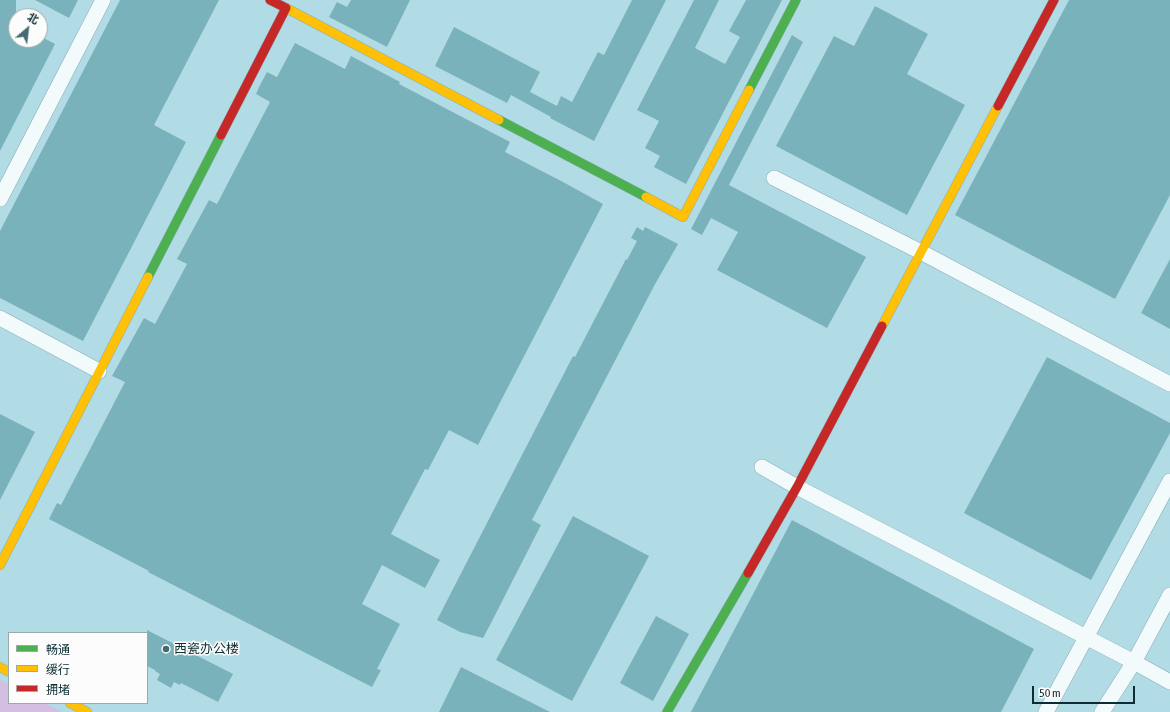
<!DOCTYPE html>
<meta charset="utf-8">
<style>
body{margin:0}
#map{position:relative;width:1170px;height:712px;overflow:hidden;background:#b2dce5;font-family:"Asap Condensed","Noto Sans SC",sans-serif}
canvas{display:block}
.legend{position:absolute;left:8px;top:632px;width:140px;height:72px;box-sizing:border-box;background:#fcfcfc;border:1px solid #9ca9ac;margin:0;padding:5px 7px;list-style:none;font-size:12px;color:#0b2d33}
.legend li{display:flex;align-items:center;gap:8px;height:20px}
.legend b{width:20px;border:1px solid #9ca9ac}
.north{position:absolute;left:8px;top:8px;width:40px;height:40px;box-sizing:border-box;background:#fcfcfc;border:1px solid #9ca9ac;border-radius:50%;rotate:28deg;font-size:11px;font-weight:700;line-height:16px;text-align:center;color:#0b2d33}
.north::after{content:'';display:block;margin:auto;width:14px;height:18px;background:#456a71;clip-path:polygon(50% 0,100% 100%,50% 72%,0 100%)}
.scale{position:absolute;left:1032px;top:686px;width:103px;height:18px;box-sizing:border-box;border:2px solid #0b2d33;border-top:0;padding-left:5px;font-size:12px;line-height:14px;white-space:nowrap;color:#0b2d33;-webkit-text-stroke:3px #fcfcfc;paint-order:stroke}
</style>
<div id="map">
<canvas width="1170" height="712"></canvas>
<ul class="legend">
<li><b style="height:5px;background:#4caf50"></b>畅通</li>
<li><b style="height:5px;background:#ffc107"></b>缓行</li>
<li><b style="height:5px;background:#c62828"></b>拥堵</li>
</ul>
<div class="north">北</div>
<div class="scale">50 m</div>
</div>
<script>
const ctx = document.querySelector('canvas').getContext('2d');
ctx.lineJoin = 'round';
function fill(path, color) {
  ctx.fillStyle = color;
  ctx.fill(path, 'evenodd');
}
function trace(path, color, width, dash) {
  ctx.strokeStyle = color;
  ctx.lineWidth = width;
  ctx.lineCap = dash ? 'butt' : 'round';
  ctx.setLineDash(dash || []);
  ctx.stroke(path);
}
function drawText(font, color, halo, rows, align = 'center') {
  ctx.font = font + ' "Asap Condensed","Noto Sans SC",sans-serif';
  ctx.lineWidth = 3;
  ctx.setLineDash([]);
  ctx.textBaseline = 'middle';
  ctx.strokeStyle = halo;
  ctx.fillStyle = color;
  for (const [text, x, y, turn = 0] of rows) {
    ctx.save();
    ctx.translate(x, y);
    ctx.rotate((+turn || 0) * Math.PI / 180);
    ctx.textAlign = isNaN(turn) ? turn : align;
    if (halo) ctx.strokeText(text, 0, 0);
    ctx.fillText(text, 0, 0);
    ctx.restore();
  }
}
const green = new Path2D(`
 M0,680l9,4v19h36l17,9h-62z`);
const building = new Path2D(`
 M0,0h16v40h24v-4l15,8 -55,107z
 M35,0h43l-9,18z
 M120,0h99l-65,125 32,17 -103,199 -83,-43v-67z
 M351,0h59l-23,47 -58,-30 8,-15 10,5z
 M632,0h34l-72,141 -44,-23 1,-1 -40,-22 -4,8 -72,-37 19,-39 86,45 -10,20 27,14 4,-10 11,6 26,-50 6,3z
 M694,0h25l-24,48 30,16 15,-27 -11,-6 17,-31h36l-96,184 -32,-17 6,-11 -15,-8 14,-27 -22,-11z
 M1069,0h101v195l-55,104 -160,-84z
 M875,6l53,28 -21,40 58,31 -58,110 -131,-69 58,-110 20,10z
 M792,35l11,7 -74,143 137,72 -39,71 -110,-58 21,-38 -27,-14 -9,17 -11,-6z
 M295,43l50,26 6,-13 49,26 -1,2 111,58 -5,10 58,30 40,22 -125,241 -29,-15 -21,40 -3,-1 -34,65 49,26 -15,28 -43,-23 -20,39 38,20 -23,45 4,1 -9,17 -224,-115 1,-1 -100,-52 8,-16 4,2 64,-123 -13,-6 32,-58 11,6 32,-60 -10,-5 32,-59 8,4 53,-102 -14,-8 4,-9 7,-13 10,5z
 M637,227l6,4 2,-4 33,17 -24,42 -122,234 9,5 -51,100 -7,13 -23,-6 -23,-12 136,-264 2,1 51,-98 1,1 10,-19 -6,-3z
 M1170,259v70l-29,-16z
 M1047,357l123,66v10l-79,147 -127,-67z
 M0,414l35,18 -35,68z
 M573,516l76,40 -77,145 -76,-41z
 M792,520l242,129 -33,63h-310z
 M656,616l33,18 -36,67 -33,-18z
 M147,630l86,44 -15,28 -37,-19 -1,2 -6,-3 -3,6 -14,-8 3,-6 -5,-3v-1l-8,-4z
 M461,667l89,45h-111z`);
const street = new Path2D(`
 M774,178l147,74 249,132
 M0,199l103,-199
 M0,318l99,53
 M762,467l35,20 337,175 36,20
 M1046,712l124,-231
 M1102,712l32,-50 36,-67`);
const fast = new Path2D(`
 M749,90l47,-90
 M499,120l147,77
 M148,277l73,-142
 M667,712l81,-139`);
const slow = new Path2D(`
 M286,8l213,112
 M646,197l37,20 66,-127
 M882,326l116,-220
 M0,565l148,-288
 M0,667l9,5
 M70,703l17,9`);
const jam = new Path2D(`
 M998,106l56,-106
 M221,135l65,-127 -16,-8
 M748,573l49,-86 85,-161`);
const markers = [
 [166,649,4,"#456a71"]
];
const poiNames = [
 ["西瓷办公楼",174,649]
];
fill(green, '#d2bfe2');
fill(building, '#7ab2bb');
trace(street, '#8aacb2', 16);
trace(fast, '#8aacb2', 10);
trace(slow, '#8aacb2', 10);
trace(jam, '#8aacb2', 10);
trace(street, '#f3fafb', 15);
trace(fast, '#4caf50', 9);
trace(slow, '#ffc107', 9);
trace(jam, '#c62828', 9);
for (const [x, y, r, color] of markers) {
  const dot = new Path2D();
  dot.arc(x, y, r, 0, 2 * Math.PI);
  ctx.fillStyle = color;
  ctx.fill(dot);
  trace(dot, '#fcfcfc', 1.5);
}
drawText('13px', '#0b2d33', '#fcfcfc', poiNames, 'left');
</script>
